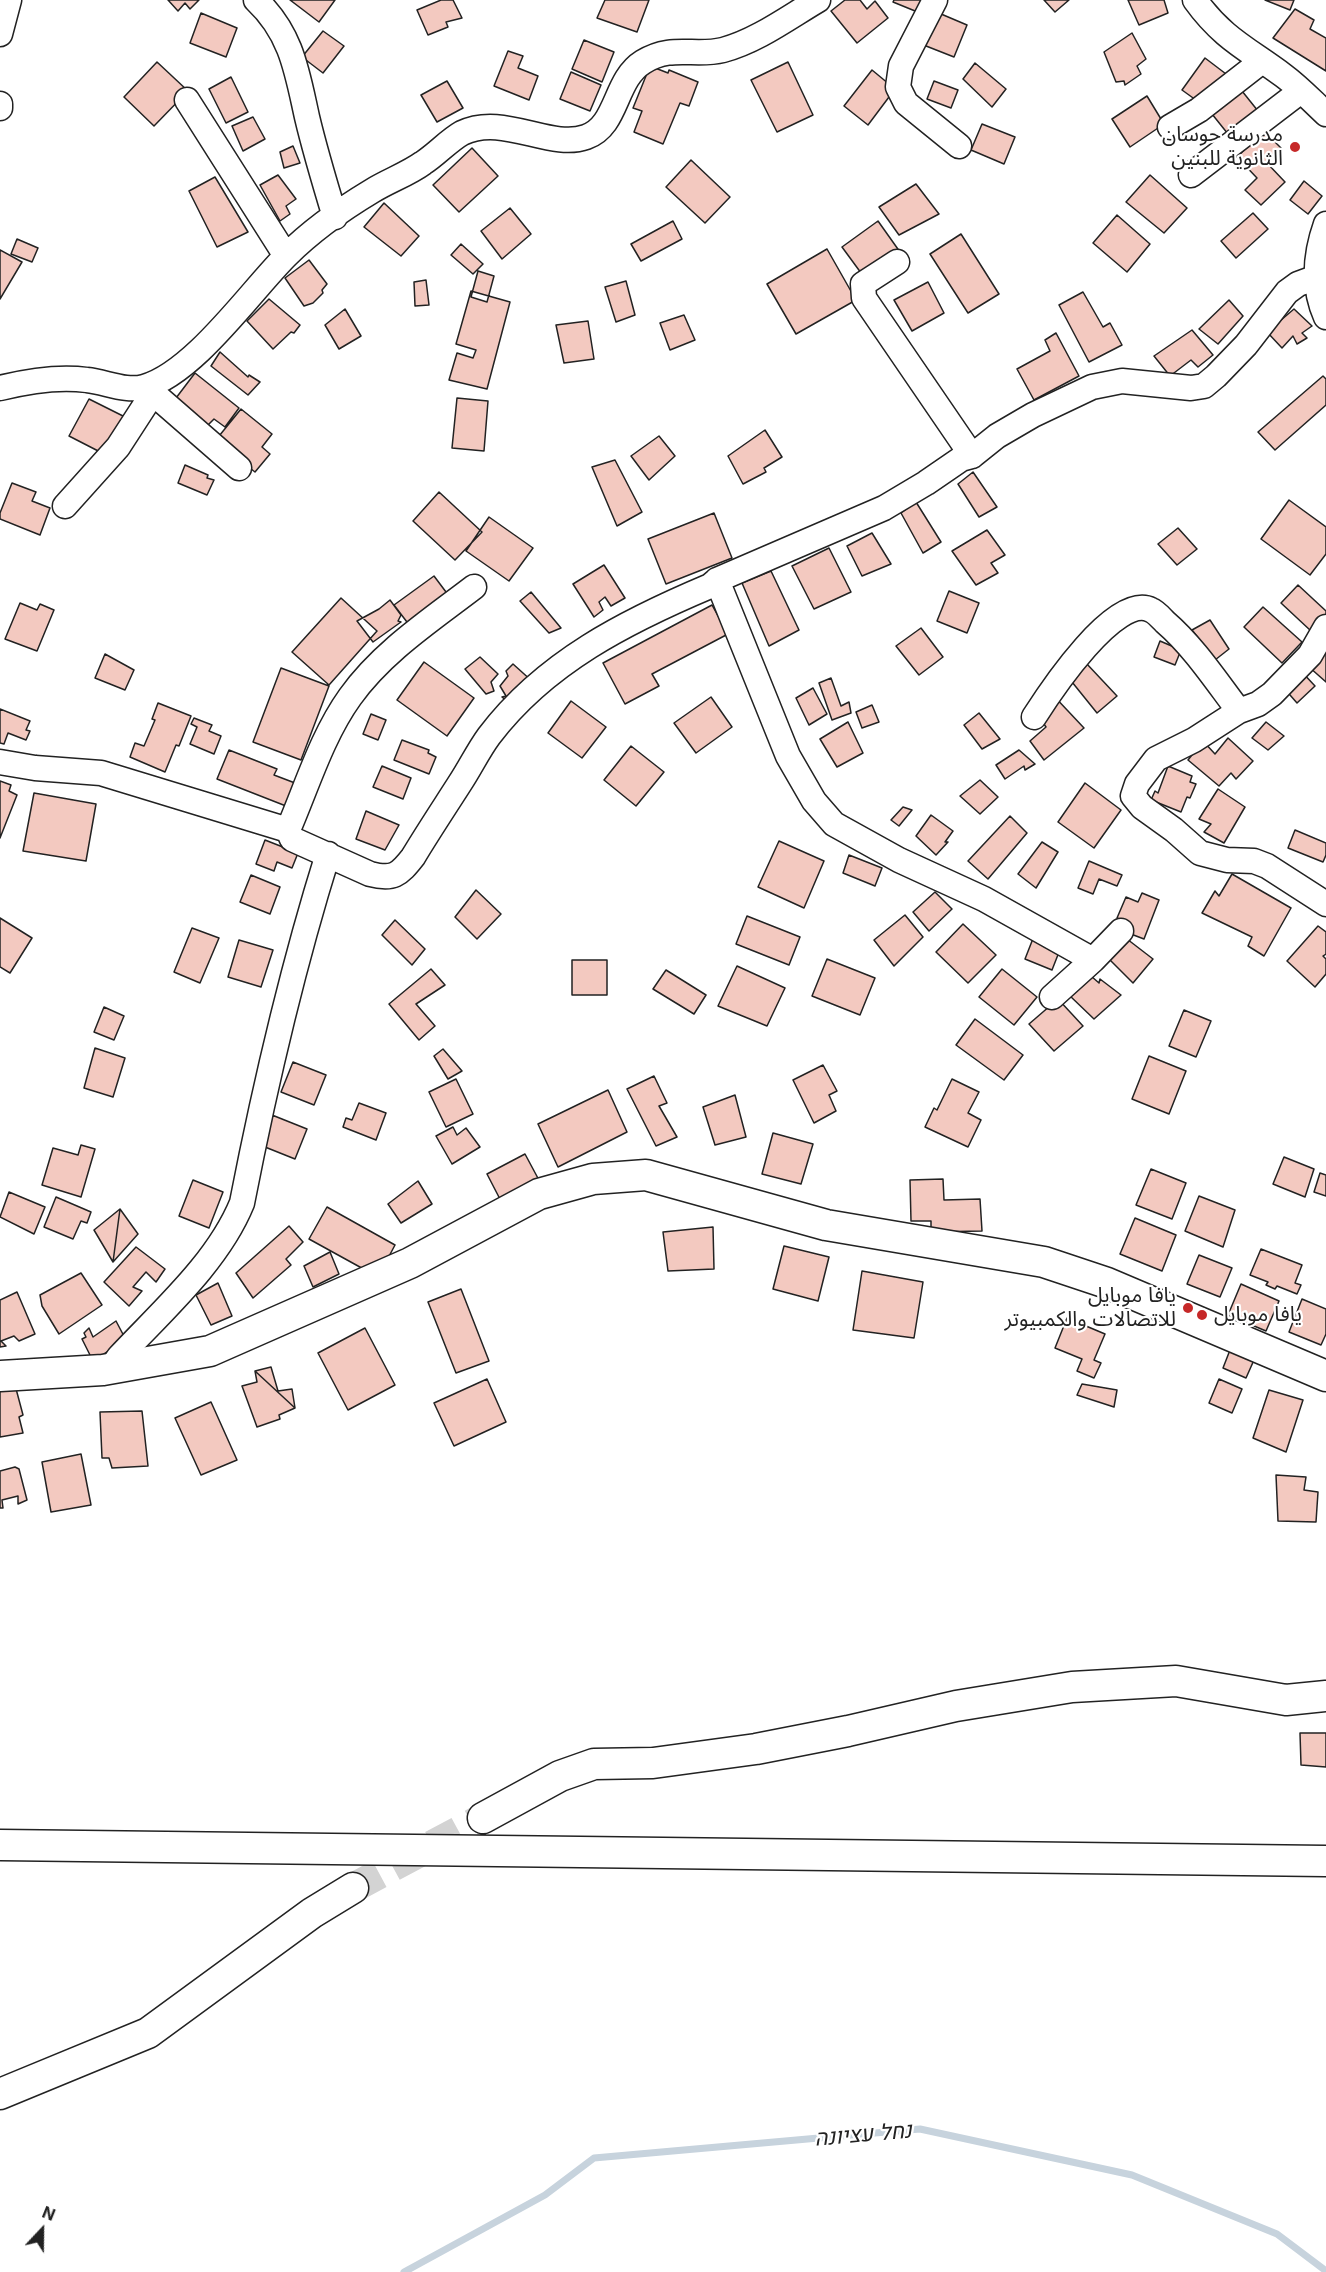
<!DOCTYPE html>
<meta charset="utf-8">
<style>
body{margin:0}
#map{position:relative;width:1326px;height:2272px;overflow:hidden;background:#fff;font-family:Inter,sans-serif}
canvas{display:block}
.north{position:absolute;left:12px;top:2200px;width:60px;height:60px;-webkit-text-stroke:4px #fff;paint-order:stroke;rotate:22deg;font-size:16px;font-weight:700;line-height:24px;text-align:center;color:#222}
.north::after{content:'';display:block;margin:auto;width:21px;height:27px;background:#222;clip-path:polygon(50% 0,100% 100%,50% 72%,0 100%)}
</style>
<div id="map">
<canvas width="1326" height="2272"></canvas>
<div class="north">N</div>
</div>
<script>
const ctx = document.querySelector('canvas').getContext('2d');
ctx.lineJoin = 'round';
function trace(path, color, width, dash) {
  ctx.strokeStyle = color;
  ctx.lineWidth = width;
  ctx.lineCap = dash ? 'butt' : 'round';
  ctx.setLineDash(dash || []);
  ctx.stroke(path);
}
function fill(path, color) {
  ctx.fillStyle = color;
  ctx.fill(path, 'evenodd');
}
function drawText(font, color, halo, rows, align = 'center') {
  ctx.font = font + ' Inter,"Noto Sans Arabic",Heebo,sans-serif';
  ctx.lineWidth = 4.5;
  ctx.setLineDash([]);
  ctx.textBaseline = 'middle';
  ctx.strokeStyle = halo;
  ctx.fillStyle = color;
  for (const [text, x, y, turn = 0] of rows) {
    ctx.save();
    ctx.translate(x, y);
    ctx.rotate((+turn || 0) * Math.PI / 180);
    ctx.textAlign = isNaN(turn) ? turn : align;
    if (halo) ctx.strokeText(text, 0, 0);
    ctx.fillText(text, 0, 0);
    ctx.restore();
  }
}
const stream = new Path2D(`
 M404,2272l141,-77 49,-37 326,-29 212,46 145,59 49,37`);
const building = new Path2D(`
 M168,0h31l-9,9 -5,-6 -7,8z
 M290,0h45l-16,22z
 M441,0h12l9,18 -16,4 2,5 -20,8 -11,-25z
 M605,0h44l-12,32 -40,-14z
 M845,0h15l7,9 8,-8 13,17 -31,25 -26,-32z
 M894,0h31l-5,13 -27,-11z
 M1044,0h25l-14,12z
 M1128,0h36l4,13 -29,12z
 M1265,0h29l-4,10z
 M1295,9l19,11 -4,9 16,9v33l-53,-33z
 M934,11l33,14 -13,32 -33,-13z
 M201,13l36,15 -11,29 -36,-14z
 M323,31l21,15 -21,27 -21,-16z
 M1132,33l14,26 -9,7 4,8 -16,11 -1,-4 -8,1 -12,-30z
 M584,40l30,12 -12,30 -30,-13z
 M508,51l15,5 -5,12 20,8 -9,24 -35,-14z
 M1205,58l25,19 -23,31 -25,-18z
 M157,62l31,29 -34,35 -30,-29z
 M788,62l25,53 -36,17 -26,-52z
 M975,63l31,26 -14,18 -29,-28z
 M650,66l18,7 1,-3 29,12 -9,24 -9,-3 -17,41 -29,-12 8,-21 -9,-3z
 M872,70l23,19 -27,36 -24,-19z
 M571,72l30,13 -11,26 -30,-12z
 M231,77l17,35 -22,11 -17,-34z
 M447,81l16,27 -26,14 -16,-27z
 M934,81l24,9 -7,18 -24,-9z
 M1238,86l20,25 -30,23 -20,-25z
 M1147,96l17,28 -34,23 -18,-28z
 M253,117l12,22 -22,12 -11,-25z
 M982,124l33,13 -11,27 -33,-14z
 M1264,131l17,17 -15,14 19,20 -24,23 -16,-15 12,-12 -20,-21z
 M293,146l7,17 -16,5 -4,-16z
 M472,148l26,28 -39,36 -26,-27z
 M691,160l39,37 -25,26 -39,-36z
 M278,175l18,24 -10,7 4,8 -10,7 -20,-36z
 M1150,175l37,33 -23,25 -38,-31z
 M215,177l33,55 -31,15 -28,-56z
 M1304,181l18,15 -14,18 -18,-14z
 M916,184l23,30 -40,21 -20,-28z
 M384,203l35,33 -18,20 -37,-29z
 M510,208l21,26 -29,25 -21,-28z
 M1253,213l15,16 -32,29 -15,-17z
 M1117,215l33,29 -23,28 -34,-29z
 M673,221l9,18 -41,22 -10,-17z
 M878,221l22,31 -36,25 -22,-30z
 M961,234l38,60 -31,19 -38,-59z
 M17,239l21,9 -6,14 -21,-8z
 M461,244l22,20 -10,10 -22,-19z
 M827,249l29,51 -60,34 -29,-50z
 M0,250l22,12 -22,37z
 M309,260l18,24 -5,6 1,3 -10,10 -9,3 -19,-28z
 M478,271l16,5 -7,26 -16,-5z
 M426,280l3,25 -14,1 -1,-24z
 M626,281l9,34 -19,7 -11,-35z
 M928,282l16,31 -32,18 -18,-31z
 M471,291l39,11 -23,87 -38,-9 8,-27 16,5 3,-8 -20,-6z
 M1083,292l20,35 7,-4 12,22 -33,17 -30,-57z
 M269,299l31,26 -6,8 -3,-1 -18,17 -26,-28z
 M1229,300l14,16 -25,28 -19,-15z
 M345,309l16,27 -22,13 -14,-24z
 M1294,309l18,17 -10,7 5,5 -10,6 -4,-8 -11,12 -15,-16z
 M684,315l11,25 -25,10 -10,-27z
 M588,321l6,38 -30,4 -8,-38z
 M1192,330l21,25 -15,12 -7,-7 -21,16 -16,-20z
 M1056,333l23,43 -45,24 -17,-31 33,-18 -5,-11z
 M220,352l28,25 1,-2 11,7 -12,13 -37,-29z
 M195,373l44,35 -14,19 -11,-8 -10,10 -31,-27z
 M1323,376l3,3v26l-51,45 -17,-18z
 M457,398l31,3 -4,50 -32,-3z
 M89,399l36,18 -19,38 -37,-19z
 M241,409l31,25 -10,13 8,7 -15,18 -40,-31z
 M765,430l17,27 -18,11 2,4 -23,12 -15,-28z
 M659,436l16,20 -26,24 -18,-24z
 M615,460l27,52 -25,14 -25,-59z
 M185,465l23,10 -1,3 7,2 -7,15 -29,-12z
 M973,472l24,35 -18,10 -21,-33z
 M12,483l24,9 -4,9 18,7 -10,27 -40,-16v-6z
 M439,492l43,40 -27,28 -42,-39z
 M1289,500l37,27v27l-16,21 -49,-36z
 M916,502l25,40 -18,11 -22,-40z
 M714,513l18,45 -66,26 -18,-45z
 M489,517l44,31 -24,33 -43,-30z
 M1178,528l19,21 -20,16 -19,-21z
 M987,530l18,25 -14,8 7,10 -22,12 -24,-34z
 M872,533l19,31 -29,12 -15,-30z
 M829,548l22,44 -37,17 -22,-43z
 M604,565l21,33 -14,8 -6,-9 -6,5 4,8 -9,7 -21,-33z
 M771,571l28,59 -30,16 -27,-63z
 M434,576l15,20 -39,30 -16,-21z
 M1298,585l28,26v4l-15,16 -30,-28z
 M949,591l30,12 -12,30 -30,-12z
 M531,592l30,36 -12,5 -29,-32z
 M341,598l36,33 -48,54 -37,-33z
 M390,600l11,15 -3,6 3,1 -28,20 -16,-21 22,-12z
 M20,603l17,7 3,-6 14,6 -17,41 -32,-12z
 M712,605l16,29 -76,40 7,12 -34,18 -22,-41z
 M1263,607l39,35 -20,21 -38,-36z
 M1210,620l19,29 -14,11 -23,-30z
 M921,628l22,29 -24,18 -23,-29z
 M1160,641l21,9 -6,15 -21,-8z
 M1326,644v38l-17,-15z
 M105,654l29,16 -9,20 -30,-12z
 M480,657l18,17 -7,8 3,9 -8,3 -21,-25z
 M424,662l50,36 -27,38 -50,-36z
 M1086,663l31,33 -20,17 -25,-31z
 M513,664l20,18 -23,22 -8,-7 4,-1 -6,-10 8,-10 -2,-5z
 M281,668l48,18 -28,74 -48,-18z
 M1300,670l15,16 -18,17 -14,-16z
 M831,678l10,28 8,-4 2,11 -19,7 -13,-37z
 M813,688l14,26 -18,11 -13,-27z
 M1052,694l32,34 -40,32 -14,-19 16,-14 -13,-19z
 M711,697l21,30 -36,26 -22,-30z
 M571,701l35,26 -24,31 -34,-25z
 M158,703l33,13 -12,30 -3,-1 -11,27 -35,-15 5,-14 9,3 11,-26 -3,-1z
 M872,705l7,17 -17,6 -6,-16z
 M0,709l30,12 -4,9 4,1 -4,9 -18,-7 -4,11 -4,-1z
 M979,713l21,26 -18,10 -18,-24z
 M371,714l15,6 -8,20 -15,-6z
 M194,718l18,7 -3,6 12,5 -7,18 -24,-10 7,-17 -6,-3z
 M848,722l15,31 -26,14 -17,-28z
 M1266,722l18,14 -16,14 -16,-12z
 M1228,738l25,23 -17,18 -5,-6 -12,13 -31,-26 15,-19 12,13z
 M402,740l27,10 -1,3 8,4 -7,17 -35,-14z
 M631,746l33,26 -28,34 -32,-26z
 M229,750l48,19 -3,6 21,8 -9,23 -69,-27z
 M1019,750l16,14 -10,6 -1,-4 -19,13 -9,-14z
 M382,766l29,12 -8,21 -30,-12z
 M1168,766l24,10 -2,6 6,2 -6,14 -3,-1 -6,15 -30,-12 4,-9 3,2z
 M980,780l18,17 -18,17 -20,-18z
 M0,781l11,4 -2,6 8,4 -17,43z
 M1085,783l36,27 -27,38 -36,-26z
 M1218,789l27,18 -21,36 -20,-11 7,-8 -12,-5z
 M34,793l62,11 -10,57 -63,-10z
 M903,807l9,3 -13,16 -8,-6z
 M366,811l33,14 -14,25 -29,-11z
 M931,815l22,16 -8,11h3l-12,13 -20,-19z
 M1010,816l17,17 -39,46 -20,-18z
 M1295,830l31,13v12l-3,7 -35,-14z
 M265,840l33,13 -6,15 -15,-6 -3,9 -18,-7z
 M779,841l45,20 -20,47 -46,-21z
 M1042,842l16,10 -22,36 -18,-14z
 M849,855l33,13 -7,18 -32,-13z
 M1089,861l33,14 -5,11 -18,-7 -6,15 -15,-6z
 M1232,874l59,34 -27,48 -16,-10 4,-9 -50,-24 13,-22 4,5z
 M251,875l29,12 -10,27 -30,-12z
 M476,890l25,24 -24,25 -22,-22z
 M935,892l17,17 -23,22 -16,-19z
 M1142,893l17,7 -15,39 -21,-8 3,-10 -9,-3 9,-21 12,5z
 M905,915l18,22 -29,29 -20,-26z
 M747,916l53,21 -11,28 -53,-21z
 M0,918l32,20 -22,35 -10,-6z
 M395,920l30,29 -13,16 -30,-30z
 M963,924l33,31 -28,28 -32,-31z
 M1318,926l8,6v22l-3,2 3,3v15l-11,13 -28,-26z
 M192,928l27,10 -19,45 -26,-11z
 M1034,936l27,11 -9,23 -27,-11z
 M1127,939l26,20 -20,24 -30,-30z
 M239,940l34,10 -12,37 -33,-10z
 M827,959l48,19 -15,37 -48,-19z
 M572,960h35v35h-35z
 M737,966l48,22 -18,38 -49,-20z
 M431,969l14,16 -29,19 19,22 -16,14 -30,-36z
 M1002,969l35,28 -23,28 -35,-28z
 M666,970l40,25 -12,19 -41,-25z
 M1091,976l8,7 1,-4 21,16 -27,24 -25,-24z
 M1058,999l25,27 -29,25 -25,-27z
 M104,1007l20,9 -10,24 -20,-8z
 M1184,1010l27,11 -15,36 -27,-11z
 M975,1019l48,36 -19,25 -48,-35z
 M95,1048l30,10 -12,39 -29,-9z
 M443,1049l19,22 -14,8 -14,-23z
 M1149,1056l37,15 -17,43 -37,-15z
 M293,1062l33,13 -12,30 -33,-13z
 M823,1065l14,26 -8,4 7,16 -22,12 -21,-43z
 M654,1076l13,27 -8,3 18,31 -21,9 -29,-57z
 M456,1079l17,35 -27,13 -17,-35z
 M952,1079l27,13 -11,21 13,7 -13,27 -43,-20 9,-19 3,2z
 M608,1090l19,42 -69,35 -20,-43z
 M735,1095l11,42 -31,8 -12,-38z
 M359,1103l27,10 -10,27 -33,-13 3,-9 6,2z
 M272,1115l35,14 -12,30 -35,-14z
 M453,1127l4,8 9,-7 14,19 -28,17 -16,-28z
 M773,1133l40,11 -12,40 -39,-10z
 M81,1145l14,4 -14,48 -39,-12 11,-37 25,7z
 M525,1154l15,28 -38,21 -15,-29z
 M1284,1157l30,12 -9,28 -32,-13z
 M1151,1169l35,14 -14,36 -36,-14z
 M1320,1173l6,2v21l-12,-4z
 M943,1179l1,21 36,-1 2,32 -51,1v-11h-20l-1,-41z
 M193,1180l30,12 -14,36 -30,-12z
 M418,1181l14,23 -31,19 -13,-19z
 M9,1192l36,15 -11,27 -34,-17z
 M1199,1196l36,14 -12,37 -38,-16z
 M56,1197l35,15 -4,11 -6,-2 -8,18 -29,-12z
 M327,1207l68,38 -17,32 -69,-38z
 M120,1209l-7,53 -19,-32z
 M120,1209l18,25 -25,28z
 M1135,1218l41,17 -14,36 -42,-17z
 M289,1226l14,16 -17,17 5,6 -38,33 -17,-25z
 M713,1227l1,42 -46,2 -5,-39z
 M784,1246l45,11 -11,44 -45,-12z
 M136,1247l29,22 -9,13 -10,-10 -13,15 9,4 -13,15 -25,-24z
 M1261,1249l41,16 -7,18 6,2 -4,9 -20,-8 -2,3 -9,-4 2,-3 -18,-7z
 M330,1252l9,22 -26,13 -9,-21z
 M1199,1255l33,13 -12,29 -33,-13z
 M862,1271l61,11 -9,56 -61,-8z
 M81,1273l21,32 -43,29 -17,-28 -2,-11z
 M218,1283l14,33 -21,9 -15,-30z
 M1241,1284l38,17 -13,30 -38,-16z
 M461,1289l28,72 -33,12 -28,-71z
 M17,1292l18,42 -16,7 -5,-5 -13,5 5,5 -6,1v-47z
 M1302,1299l24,10v25l-5,11 -32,-13z
 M1067,1318l38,16 -11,26 7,3 -7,15 -17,-7 5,-12 -27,-11z
 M116,1321l10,19 -33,21 -11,-22 4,-2 -2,-4 5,-5 4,9z
 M365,1328l30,57 -47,25 -30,-57z
 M1230,1350l24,10 -8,18 -23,-10z
 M271,1367l7,24 14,-2 3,19 -40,-37z
 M255,1371l40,37 -16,7 1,4 -23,8 -15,-41 15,-4z
 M487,1379l19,43 -52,24 -20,-43z
 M1219,1379l23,10 -10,24 -23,-10z
 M1082,1384l35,6 -3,17 -37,-12z
 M15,1385l8,30 -4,2 4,16 -23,4v-50z
 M1269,1390l34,10 -17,52 -33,-14z
 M211,1402l26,58 -36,15 -26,-57z
 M142,1411l6,55 -36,2 -3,-10h-7l-2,-46z
 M81,1454l10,51 -40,7 -9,-50z
 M15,1467l4,2 8,31 -9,4v-8l-16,4 1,8h-3v-37z
 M1276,1475l30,2 -2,13 14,2 -2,30 -38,-1z
 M1300,1733h26v34l-25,-2z`);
const majorTunnel = new Path2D(`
 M353,1888l130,-70`);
const minor = new Path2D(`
 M256,0c36,34 41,72 51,117 8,34 18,67 28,100
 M935,0l-34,66 -3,21 8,16 53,43
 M1195,0c28,39 53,49 89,76 15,11 28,25 42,38
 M0,34l9,-34
 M187,100l99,156
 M0,104v4
 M1170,127l29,-17 63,-49
 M1191,175l102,-78 6,-8
 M1326,224c-11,31 -14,62 0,93
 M897,262l-34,22 1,14 108,158
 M146,387l93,81
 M0,388c28,-7 58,-12 87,-8 19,2 39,12 57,7 50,-14 106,-95 142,-131 25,-25 56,-47 86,-65 16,-10 36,-17 51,-28 14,-9 25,-22 39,-30 41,-20 88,17 124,4 32,-11 28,-57 57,-75 29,-18 51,-5 80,-12 34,-9 66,-33 95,-50
 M65,506l53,-59 35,-54
 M717,580l71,176 26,45 20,23 65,36 85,39 109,61
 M474,587c-43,33 -92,65 -124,110 -28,39 -43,89 -62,133l4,9 78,35c23,6 29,1 43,-17 15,-25 31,-49 47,-74 10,-15 18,-32 29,-47 56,-74 138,-115 221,-150l7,-6 167,-72 42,-25 35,-24 11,-3 25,-20 36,-21 59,-28 30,-6 69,7 13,-2 12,-10 30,-31 41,-53 11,-8 19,-7
 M1326,627l-16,28 -38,39 -14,10 -19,7 -45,29 -38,19 -19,25 -4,12 9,11 32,23 26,23 27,7 27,1 13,5 59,38
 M1034,717c16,-25 82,-125 117,-107 5,2 10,8 14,12 29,25 51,59 74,89
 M0,762l35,6 66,5 187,57
 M1052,997l41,-37 28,-29
 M112,1367l7,-10c43,-46 99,-95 123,-154 23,-118 50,-234 86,-349`);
const major = new Path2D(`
 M0,1376l103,-6 107,-19 200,-88 129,-69 54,-15 53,-4 180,50 218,37 63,21 219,93
 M483,1818l77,-42 34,-12 59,-1 103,-14 92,-18 108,-25 116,-19 104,-6 110,19 40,-4
 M0,1845l1326,16
 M0,2094l148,-61 164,-120 41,-25`);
const markers = [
 [1295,147,6,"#c62828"],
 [1188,1308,6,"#c62828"],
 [1202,1315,6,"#c62828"]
];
const poiNames = [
 ["مدرسة حوسان",1283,135],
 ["الثانوية للبنين",1283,159],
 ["يافا موبايل",1176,1296],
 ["للاتصالات والكمبيوتر",1176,1320],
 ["يافا موبايل",1214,1315,"left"]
];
const waterNames = [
 ["נחל עציונה",863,2135,-5]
];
trace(stream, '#c7d3dd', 7);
fill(building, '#f3c9c0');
trace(building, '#222', 1.5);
trace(majorTunnel, '#d3d3d3', 30, [30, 15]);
trace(minor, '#222', 27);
trace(major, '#222', 33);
trace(minor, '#fff', 24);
trace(major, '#fff', 30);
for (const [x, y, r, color] of markers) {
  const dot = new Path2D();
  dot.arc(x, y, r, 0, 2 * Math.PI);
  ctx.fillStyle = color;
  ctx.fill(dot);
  trace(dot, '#fff', 2);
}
drawText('21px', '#222', '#fff', poiNames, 'right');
drawText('italic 22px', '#222', '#fff', waterNames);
</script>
